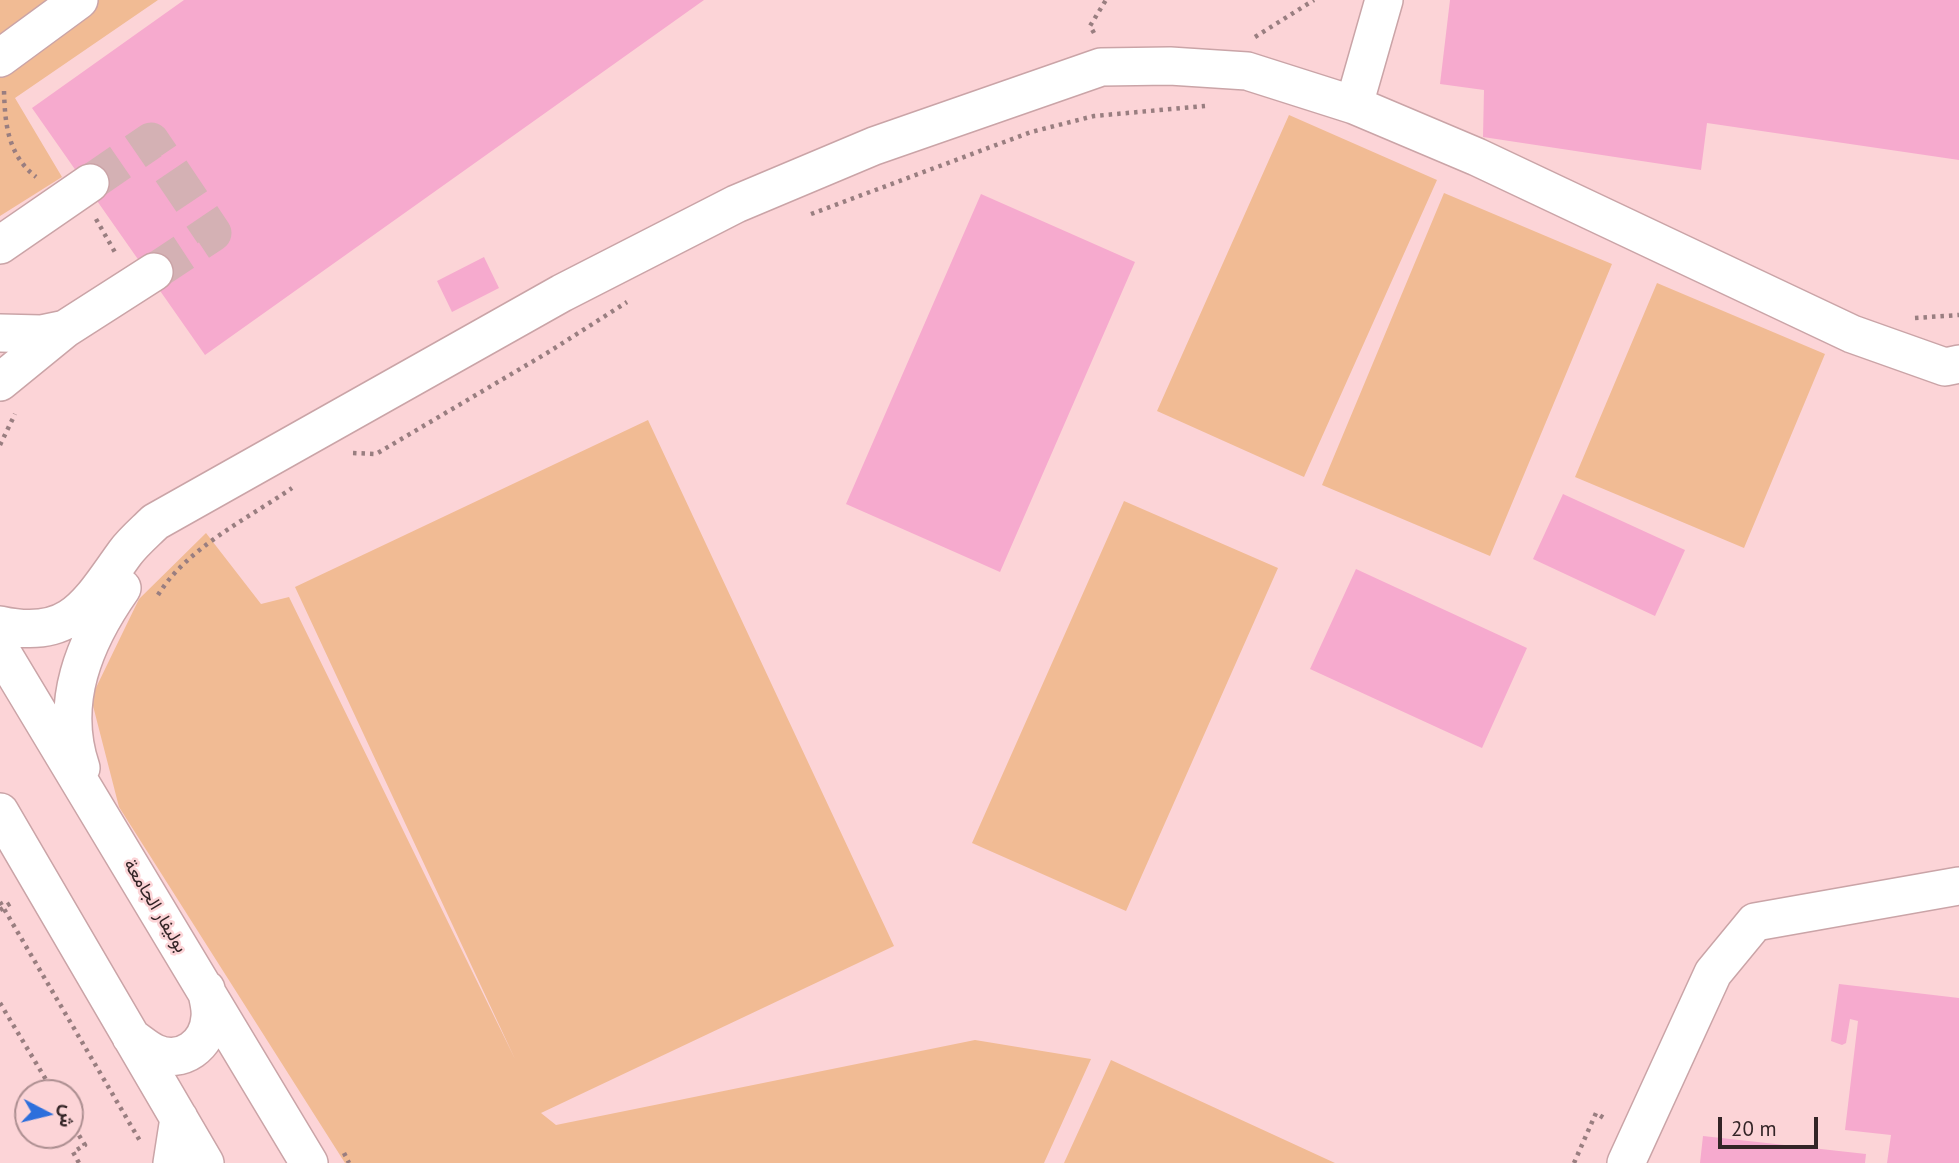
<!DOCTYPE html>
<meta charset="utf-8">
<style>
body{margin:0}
#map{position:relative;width:1959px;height:1163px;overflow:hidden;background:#fcd4d7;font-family:"PT Sans",Vazirmatn,sans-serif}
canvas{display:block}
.north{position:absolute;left:14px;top:1079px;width:70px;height:70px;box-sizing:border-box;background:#fcd4d7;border:2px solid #ac8e90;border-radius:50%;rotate:97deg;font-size:19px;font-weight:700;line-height:28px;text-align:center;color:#332426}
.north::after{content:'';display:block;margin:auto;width:24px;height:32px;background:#2d6fdc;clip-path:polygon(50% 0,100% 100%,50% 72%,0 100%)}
.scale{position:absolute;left:1718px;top:1117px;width:100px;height:32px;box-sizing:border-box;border:4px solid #332426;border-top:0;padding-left:9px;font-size:21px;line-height:24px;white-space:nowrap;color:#332426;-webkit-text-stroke:5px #fcd4d7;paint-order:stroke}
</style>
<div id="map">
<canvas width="1959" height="1163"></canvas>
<div class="north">ش</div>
<div class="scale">20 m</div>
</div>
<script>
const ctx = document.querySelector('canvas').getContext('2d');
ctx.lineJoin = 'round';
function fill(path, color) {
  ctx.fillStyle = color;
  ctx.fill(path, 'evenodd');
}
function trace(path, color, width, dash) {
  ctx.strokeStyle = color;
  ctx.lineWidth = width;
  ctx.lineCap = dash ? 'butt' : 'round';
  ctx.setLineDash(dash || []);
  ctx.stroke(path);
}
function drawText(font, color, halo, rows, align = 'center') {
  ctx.font = font + ' "PT Sans",Vazirmatn,sans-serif';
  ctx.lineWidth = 5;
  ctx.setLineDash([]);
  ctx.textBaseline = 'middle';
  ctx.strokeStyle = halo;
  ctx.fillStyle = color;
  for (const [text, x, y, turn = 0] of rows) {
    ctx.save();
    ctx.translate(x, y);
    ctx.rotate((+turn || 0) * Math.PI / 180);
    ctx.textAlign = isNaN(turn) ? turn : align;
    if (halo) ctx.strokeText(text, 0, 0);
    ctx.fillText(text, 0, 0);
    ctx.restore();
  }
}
const green = new Path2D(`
 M0,0h158l-143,98 47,79 -62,39z
 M1289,115l148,65 -133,297 -147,-66z
 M1444,193l168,71 -122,292 -168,-71z
 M1657,283l168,71 -81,194 -169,-71z
 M648,420l246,526 -353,167 15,12 419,-85 116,19 -47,104h-699l-226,-356 -28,-109 48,-99 67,-66 55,71 28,-7 226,462 -220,-472z
 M1124,501l154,67 -152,343 -154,-68z
 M1111,1060l224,103h-271z`);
const building = new Path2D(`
 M184,0h520l-499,355 -173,-247z
 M1450,0h509v160l-252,-37 -6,47 -218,-33 1,-47 -44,-6z
 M981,194l154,68 -135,310 -154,-68z
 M484,257l15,31 -47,24 -15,-31z
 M1563,494l122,56 -30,66 -122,-57z
 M1356,569l171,79 -45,100 -172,-79z
 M1839,984l120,14v165h-72l4,-28 -46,-5 13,-109 -8,-2 -4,24 -4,2 -11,-4z
 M1703,1136l163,18 -1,9h-165z`);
const minorTunnel = new Path2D(`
 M90,183l61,-42 62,92 -59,39`);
const path = new Path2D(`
 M1094,33l-4,-7 16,-26
 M1255,37l59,-37
 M4,91c1,34 4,64 32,86
 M811,214l220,-82 63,-16 111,-10
 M96,219l20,35
 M1915,318l44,-3
 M0,445l15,-31
 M353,453l23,1 171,-101 80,-51
 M158,595c29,-47 89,-76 134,-107
 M0,902l140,239
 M0,910l14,-9
 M0,1003l54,90
 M70,1121l15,24 -12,7 6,11
 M344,1153l5,10
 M1574,1163l22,-50 11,7`);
const minor = new Path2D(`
 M0,58l79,-58
 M1354,105l30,-105
 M0,245l90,-62
 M0,333l41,1 24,-5
 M0,382l65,-53 89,-57
 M0,625c71,16 88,-21 125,-72 8,-11 20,-21 30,-31l407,-229 174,-89 138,-58 227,-79 69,-1 77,5 107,34 123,52 375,177 93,33 14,-3
 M0,649l309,514
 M81,768c-22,-65 3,-126 41,-180
 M0,812l205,351
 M131,1037c8,5 15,12 24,16 27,12 53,-8 55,-36 1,-9 -2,-19 -4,-28
 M172,1163l7,-45
 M1626,1163l87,-190 42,-51 204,-36`);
const streetNames = [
 ["بوليفار الجامعة",155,906,59]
];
fill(green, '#f1bb94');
fill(building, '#f6aace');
trace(minorTunnel, '#d4b1b4', 37, [37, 18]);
trace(minor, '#caa4a7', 40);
trace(path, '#997e80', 4.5, [3.5, 5]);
trace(minor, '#fff', 37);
drawText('18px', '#332426', '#fcd4d7', streetNames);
</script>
